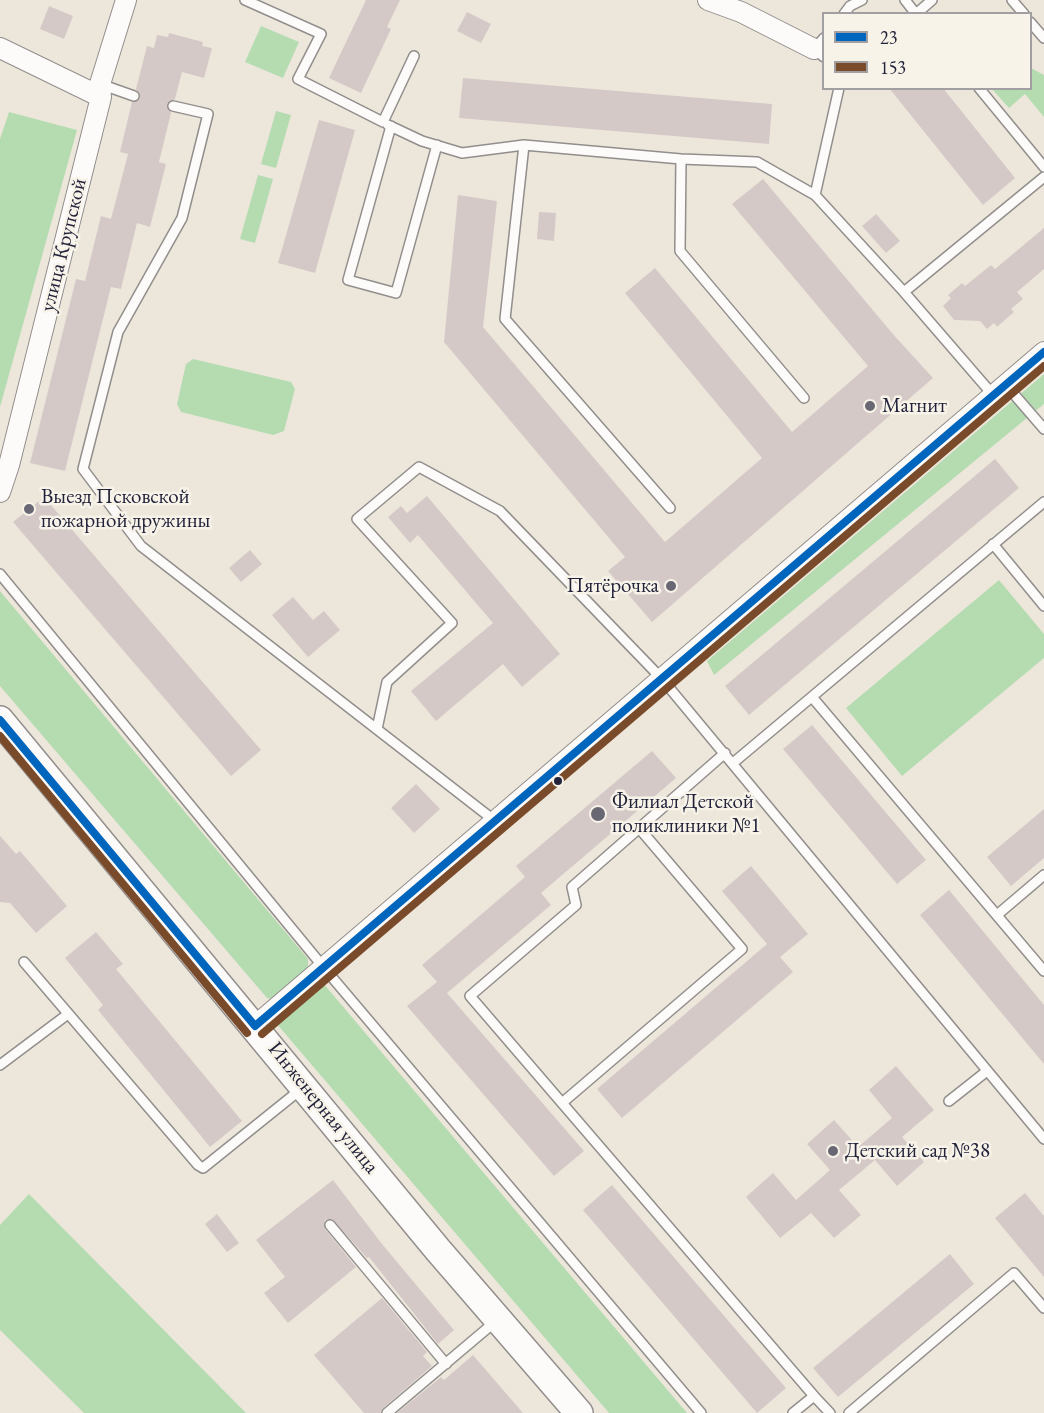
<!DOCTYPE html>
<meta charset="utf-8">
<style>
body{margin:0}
#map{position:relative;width:1044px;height:1413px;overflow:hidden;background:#ede7db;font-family:"EB Garamond",serif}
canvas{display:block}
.legend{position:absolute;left:822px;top:12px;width:210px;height:78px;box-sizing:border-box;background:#f7f3e8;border:2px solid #a29fa3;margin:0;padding:8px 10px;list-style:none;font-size:18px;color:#22223b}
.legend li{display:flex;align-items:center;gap:12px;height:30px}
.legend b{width:30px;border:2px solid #a29fa3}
</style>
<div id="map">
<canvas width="1044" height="1413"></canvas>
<ul class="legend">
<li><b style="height:8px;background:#0065bd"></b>23</li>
<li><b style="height:8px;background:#7a4b2a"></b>153</li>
</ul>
</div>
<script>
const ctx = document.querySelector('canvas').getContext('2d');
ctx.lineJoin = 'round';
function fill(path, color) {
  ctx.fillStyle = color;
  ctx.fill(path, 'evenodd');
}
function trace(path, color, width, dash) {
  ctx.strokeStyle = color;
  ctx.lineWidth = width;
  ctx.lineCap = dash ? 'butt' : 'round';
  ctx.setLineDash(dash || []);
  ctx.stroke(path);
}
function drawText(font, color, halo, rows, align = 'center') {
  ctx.font = font + ' "EB Garamond",serif';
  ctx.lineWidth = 5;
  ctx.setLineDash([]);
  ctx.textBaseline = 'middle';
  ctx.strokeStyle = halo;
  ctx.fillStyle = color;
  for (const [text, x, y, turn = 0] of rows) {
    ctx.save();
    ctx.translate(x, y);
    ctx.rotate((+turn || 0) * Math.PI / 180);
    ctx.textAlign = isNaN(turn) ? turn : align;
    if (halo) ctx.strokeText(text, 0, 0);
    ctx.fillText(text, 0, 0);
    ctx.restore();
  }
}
const green = new Path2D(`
 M261,26l38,16 -16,36 -38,-16z
 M1031,68l13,7v42l-19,-23 -16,14 -17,-19 38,-1z
 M276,111l15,4 -15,53 -15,-4z
 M9,112l68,18 -77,277v-268z
 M258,175l15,4 -18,64 -15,-4z
 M193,359l98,23 4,7 -11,42 -11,4 -92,-23 -4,-8 9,-40z
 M1044,374v30l-330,271 -7,-14z
 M999,580l45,54v24l-142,118 -56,-68z
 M0,591l308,368v21l-28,21 -13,-3 -267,-312z
 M323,983l364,430h-78l-333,-390z
 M29,1194l217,219h-162l-84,-83v-105z`);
const building = new Path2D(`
 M366,0h34l-13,27 4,2 -30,64 -32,-15z
 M49,6l24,10 -9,23 -24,-10z
 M467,12l24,12 -10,19 -24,-12z
 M169,33l34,9 -1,4 10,2 -8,30 -22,-6 -7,27 -8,5 4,9 -12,49 7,2 -16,63 -13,-4 -16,66 -10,-2 -46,184 -35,-8 46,-184 9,2 16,-65 10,3 17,-65 -8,-2 12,-50 8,-4 -4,-9 11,-43 7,2 3,-13 11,2z
 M463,78l309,26 -3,40 -310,-26z
 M889,88h54l72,90 -32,27z
 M319,120l36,10 -40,143 -37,-10z
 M763,179l129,154 41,45 -281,244 -44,-51 17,-14 -181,-215 14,-147 39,6 -14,126 182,215 97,-84 -137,-165 30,-25 137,164 76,-66 -136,-162z
 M539,212l17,1 -2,28 -17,-2z
 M876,214l24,27 -14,12 -24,-27z
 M1044,228v41l-27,23 6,7 -12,10 3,3 -17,15 -3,-4 -7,6 -7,-8 -26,-1 -11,-14 8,-8 -3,-3 14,-12 3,3 26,-21 4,4z
 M995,459l24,29 -270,227 -24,-29z
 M427,496l133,158 -38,33 -19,-23 -67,57 -25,-30 82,-68 -75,-88 -8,8 -22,-26 13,-11 6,7z
 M44,497l217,253 -30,26 -218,-254z
 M250,550l12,14 -21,18 -12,-14z
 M293,597l20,23 11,-9 16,19 -32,27 -36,-42z
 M812,725l114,135 -29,24 -114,-135z
 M652,751l24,27 -135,115 10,12 -104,88 137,158 -30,25 -147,-170 30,-24 -15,-17 103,-88 -9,-11z
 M416,784l24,25 -26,24 -23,-25z
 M1044,809v49l-33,28 -24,-29z
 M0,836l16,18 4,-3 47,55 -31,27 -26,-30 -10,-1z
 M751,866l57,68 -28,23 13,15 -171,146 -25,-29 170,-145 -45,-53z
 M949,890l95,115v59l-124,-149z
 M96,932l27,32 -7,5 126,152 -32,26 -112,-137 5,-5 -38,-47z
 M896,1066l38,44 -32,27 22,25 -27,24 -22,-26 -36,30 22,25 -27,23 -23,-25 -31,25 -34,-41 27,-24 23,27 34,-30 -23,-26 27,-24 24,27 34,-29 -23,-28z
 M333,1180l49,64 72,86 -16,14 -69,-87 -2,1 -35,-39 -7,1v9l31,38 -68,56 -24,-30 21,-16 -29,-37z
 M612,1185l174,203 -29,25 -174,-203z
 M1025,1193l19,23v61l-49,-59z
 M217,1214l22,29 -12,9 -22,-28z
 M950,1254l24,30 -136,113 -25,-29z
 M382,1298l45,54 -4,4 9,10 -49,42 -3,5h-16l-50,-58z
 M473,1355l50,58h-126l44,-36 3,3z`);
const service = new Path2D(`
 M245,0l76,34 -23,45 85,43 31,-66
 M905,0l11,14
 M1012,0l12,14
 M844,14l6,-8 12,-6
 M916,14l16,-14
 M1030,22l14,16
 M824,38l-10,11 10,8
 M100,84l34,12
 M979,88l65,79
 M173,106l35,8 -26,104 -64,114 -35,137 58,77 354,275
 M388,125l34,16 40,12 62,-8
 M391,126l-43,154 48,13 41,-148
 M681,159l-1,92 124,147
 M815,195l24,-107
 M904,292l140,-115
 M1006,385l38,44
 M670,508l-165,-189 19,-174 157,14 76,3 58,33 89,97 89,103
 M993,544l51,62
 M0,574l325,395 376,444
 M812,697l232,274
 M377,729l10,-47 65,-59 -95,-104 62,-52 81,44 162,168 382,460
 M725,753l-153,134 4,18 -106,91 344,400
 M733,763l311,-261
 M997,915l47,-40
 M24,962l174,203 5,3 97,-78
 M0,1065l68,-51
 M949,1101l38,-30
 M562,1103l180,-154 -103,-121
 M330,1225l116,139
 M387,1413l109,-92
 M793,1413l21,-17 16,17
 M849,1413l165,-140 30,35`);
const minor = new Path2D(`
 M708,0l33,12 73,37
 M0,48l101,49
 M0,492l9,-27 92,-368 -1,-13 26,-84
 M255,1026l789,-674`);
const secondary = new Path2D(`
 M0,720l438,530 141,163`);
const bus1 = new Path2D(`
 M0,720l255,306
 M255,1026l789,-674`);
const bus2 = new Path2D(`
 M0,736l247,297
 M262,1034l782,-668`);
const markers = [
 [870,406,6,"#696773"],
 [29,509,6,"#696773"],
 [671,586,6,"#696773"],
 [558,781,5,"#22223b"],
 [598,814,8,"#696773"],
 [833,1151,6,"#696773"]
];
const streetNames = [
 ["улица Крупской",64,245,-76],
 ["Инженерная улица",323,1108,51]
];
const poiNames = [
 ["Магнит",882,406],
 ["Выезд Псковской",41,497],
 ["пожарной дружины",41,521],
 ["Пятёрочка",659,586,"right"],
 ["Филиал Детской",612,802],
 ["поликлиники №1",612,826],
 ["Детский сад №38",845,1151]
];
fill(green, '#b5dbb1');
fill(building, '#d5c9c8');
trace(service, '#928e8c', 12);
trace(minor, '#928e8c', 22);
trace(secondary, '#928e8c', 30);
trace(service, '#fcfbfa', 9);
trace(minor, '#fcfbfa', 20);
trace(secondary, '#fcfbfa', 27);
trace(bus1, '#0065bd', 8);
trace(bus2, '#7a4b2a', 8);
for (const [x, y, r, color] of markers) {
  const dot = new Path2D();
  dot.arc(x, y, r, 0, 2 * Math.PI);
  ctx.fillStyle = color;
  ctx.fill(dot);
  trace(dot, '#f7f3e8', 2);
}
drawText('21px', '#22223b', '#f7f3e8', streetNames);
drawText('21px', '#22223b', '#f7f3e8', poiNames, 'left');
</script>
